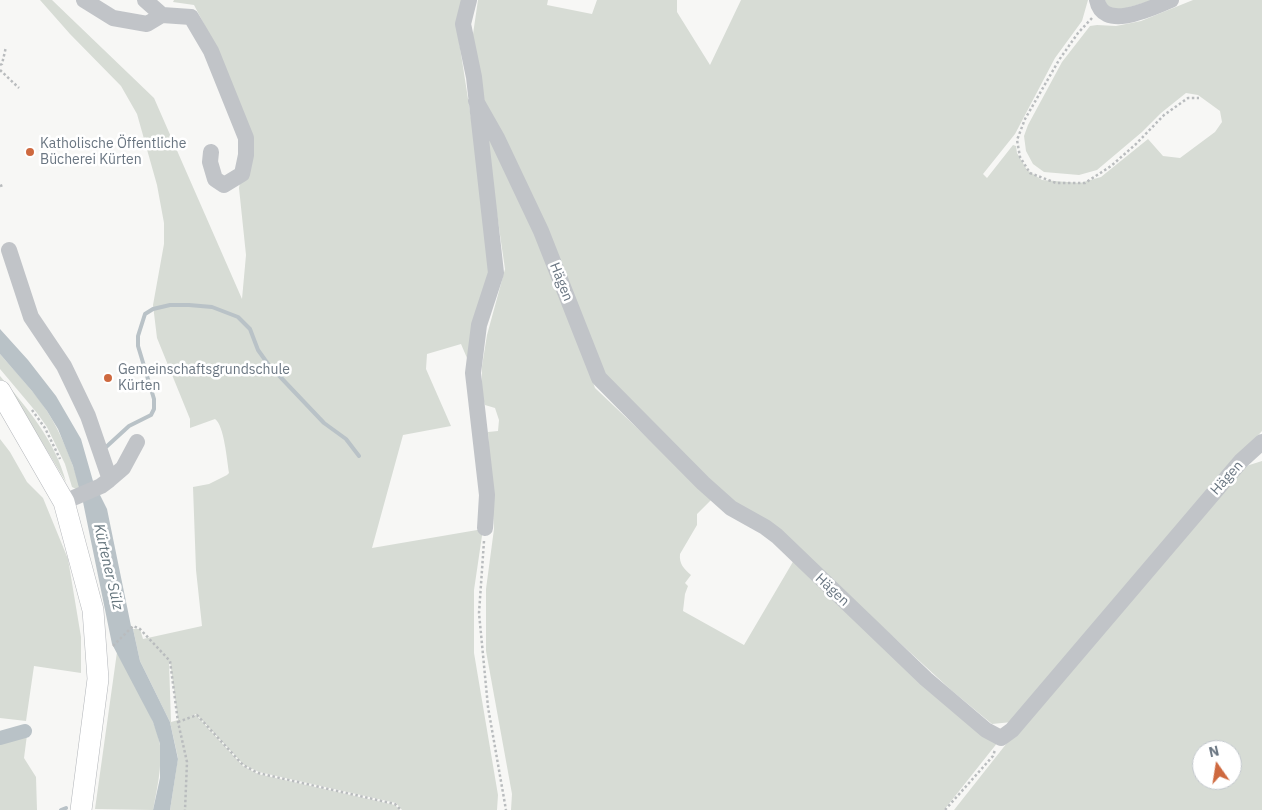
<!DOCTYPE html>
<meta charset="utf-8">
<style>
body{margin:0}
#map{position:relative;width:1262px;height:810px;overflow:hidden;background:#f7f7f5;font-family:"IBM Plex Sans",sans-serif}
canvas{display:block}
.north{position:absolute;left:1192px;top:740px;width:50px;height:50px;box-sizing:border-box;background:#fff;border:1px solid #c3c8cd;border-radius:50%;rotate:347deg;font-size:14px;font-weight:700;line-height:20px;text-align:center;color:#6a7682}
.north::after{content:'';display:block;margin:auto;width:18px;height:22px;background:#ce693f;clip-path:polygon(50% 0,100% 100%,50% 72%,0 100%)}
</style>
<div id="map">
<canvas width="1262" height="810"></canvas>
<div class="north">N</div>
</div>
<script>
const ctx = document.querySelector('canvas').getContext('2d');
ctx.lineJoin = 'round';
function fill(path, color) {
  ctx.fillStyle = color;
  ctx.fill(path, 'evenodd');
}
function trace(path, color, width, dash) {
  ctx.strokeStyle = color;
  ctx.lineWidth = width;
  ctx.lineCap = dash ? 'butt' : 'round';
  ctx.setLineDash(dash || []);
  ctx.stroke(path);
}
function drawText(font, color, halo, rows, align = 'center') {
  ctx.font = font + ' "IBM Plex Sans",sans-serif';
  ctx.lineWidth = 5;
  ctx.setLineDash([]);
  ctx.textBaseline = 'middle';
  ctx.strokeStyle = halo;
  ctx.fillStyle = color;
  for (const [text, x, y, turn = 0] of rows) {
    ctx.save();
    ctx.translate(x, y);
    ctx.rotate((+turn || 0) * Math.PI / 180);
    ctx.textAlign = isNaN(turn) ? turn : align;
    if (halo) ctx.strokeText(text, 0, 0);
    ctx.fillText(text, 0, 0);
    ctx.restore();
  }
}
const green = new Path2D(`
 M40,0h12l102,98 88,201 4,-44 -7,-67 8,-45 -41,-115 -12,-23 -21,-3 1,-2h292l-7,41 33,212 -22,112 -9,-21 -34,10 -1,15 25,57 -48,9 -31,113 111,-19 -9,61v63l24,142 -1,15h-95l-6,-7 -137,-31 -15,-7 -48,-51 -6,3 6,-2 47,51 15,8 137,31 5,5h-230l8,-52 -8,-36 -30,-61 -7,-32h7l3,10 59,-13 -6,-56 -3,-83 16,-3 18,-9 2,-2c-2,-13 -5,-48 -14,-54l-25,9v-9l-33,-81 -4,-33 11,-61v-21l-7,-38 -20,-71 -16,-28 -51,-52zM170,661l8,59 -7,2 -2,-60z
 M478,0h70l-1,5 45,9 5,-14h80v12l33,53 31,-65h347l-6,21 -27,37 -40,76 -32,40 4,4 26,-33 3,1 1,7 10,17 15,10 38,3 21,-6 47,-38 15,17 17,2 35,-26 7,-10 -2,-11 -22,-16 -12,-2 -25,20 -19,19 -45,38 -18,5 -35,-3 -11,-8 -7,-13 -2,-15 4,-11 34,-63 28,-36 7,-1 19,1 25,-5 52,-21h69v431l-33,36 -217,255 -20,2 -41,-34 -150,-138 -74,-55 -115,-108 -134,-301 -6,-47z
 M1105,0h48l-33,10 -13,-4z
 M483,118l80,174 32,96 117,111 -15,15v11l-17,29c-1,10 4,15 11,21l-6,8 3,3 -3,8 -2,17 61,34 50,-85 204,182 -54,68h-433l1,-16 -26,-143v-62l8,-60 -6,-97 10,-1 1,-11 -4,-12 -10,-3 -3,-9v-30l5,-31 18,-66z
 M0,354c16,19 34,37 47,57 15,24 25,50 33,76l-4,2 -4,-2 -7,-23 -18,-37 -10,-14 -37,-44z
 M0,376c27,32 55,64 66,106l-29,-48 -37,-50z
 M0,439l10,13 17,30 16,16 25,61 13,78v36l-47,-7 -8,55 -26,-3z
 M1262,461v349h-308l64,-81 222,-261zM1202,750h30v30h-30z
 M117,652c12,24 40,68 43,93 2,22 -3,44 -7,65l-58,-1z
 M27,735l-3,23 12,19 1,33h-37v-68z`);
const water = new Path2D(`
 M0,329l28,31 28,36 25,43 12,42 14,28 24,117 2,3 7,32 30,61 8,37 -8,51h-17l7,-32v-34l-7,-22 -41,-78 -29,-142 -10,-36 -15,-37 -11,-18 -15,-20 -32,-37z`);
const stream = new Path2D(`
 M105,448l24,-22 22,-11 3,-6v-10l-16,-53v-10l7,-22 8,-5 17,-4h19l23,2 26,10 12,12 8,21 10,14 56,59 22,16 13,17
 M61,810l5,-2`);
const canal = new Path2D(`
 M0,738l25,-7`);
const path = new Path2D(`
 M1092,18l-14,15 -19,27 -34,59 -8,21 3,17 10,16 26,10h29l26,-17 25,-22 28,-29 24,-17h11
 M0,65l2,-1 4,-17
 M0,70l19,18
 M0,186l3,-1
 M32,410l13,18 15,31
 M484,541l-5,72 9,94 18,103
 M113,646l20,-20 7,3 30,32 8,61 9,40 -2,48
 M178,722l19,-7 46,50 15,8 137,31 6,6
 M945,810l48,-54 2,-6`);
const minor = new Path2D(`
 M84,0l29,18 34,6 15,-9
 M145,0l17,15 29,2 20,34 35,87v17l-4,19 -18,11 -9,-6 -5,-17 1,-10
 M469,0l-6,24 11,53 22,196 -17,52 -6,48 14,122 -2,33
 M1097,0c6,32 55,8 74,0
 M476,101l21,37 44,93 58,147 104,105 28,25 34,19 12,9 149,143 60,51 15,8 11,-8 229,-269 21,-19
 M9,250l22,67 33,49 24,50 20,58 1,6 -8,6 -37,16
 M109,480l14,-12 14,-26`);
const major = new Path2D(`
 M0,391l64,111 29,108 5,69 -17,131`);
const markers = [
 [30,152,5,"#ce693f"],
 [108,378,5,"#ce693f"]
];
const poiNames = [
 ["Katholische Öffentliche",40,144],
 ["Bücherei Kürten",40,160],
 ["Gemeinschaftsgrundschule",118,370],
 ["Kürten",118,386]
];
const streetNames = [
 ["Hägen",561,282,68],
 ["Hägen",1227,478,-48],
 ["Hägen",832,590,43]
];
const waterNames = [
 ["Kürtener Sülz",108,567,77]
];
fill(green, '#d7dcd5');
fill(water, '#b9c2c7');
trace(stream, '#b9c2c7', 4);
trace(canal, '#b9c2c7', 14);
trace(major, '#b3b6ba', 22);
trace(path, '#b9bcbe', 2.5, [2.5, 2.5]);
trace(minor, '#c1c4c8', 16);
trace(major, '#fff', 21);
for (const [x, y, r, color] of markers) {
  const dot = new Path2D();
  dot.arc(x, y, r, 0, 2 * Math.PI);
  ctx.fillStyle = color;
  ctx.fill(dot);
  trace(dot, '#fff', 2);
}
drawText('14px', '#6a7682', '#fff', poiNames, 'left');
drawText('14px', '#6a7682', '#fff', streetNames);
drawText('italic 15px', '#66767e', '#fff', waterNames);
</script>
